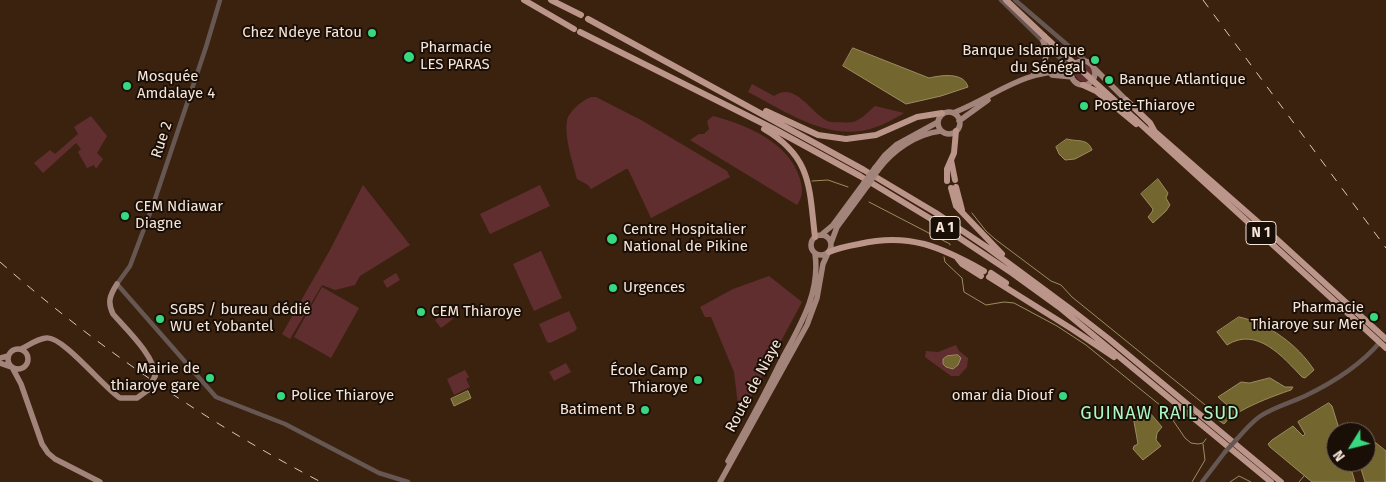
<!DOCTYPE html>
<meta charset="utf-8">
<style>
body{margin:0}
#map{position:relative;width:1386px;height:482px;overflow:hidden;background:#3b220f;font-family:"Fira Sans",sans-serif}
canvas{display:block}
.north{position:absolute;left:1326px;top:422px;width:50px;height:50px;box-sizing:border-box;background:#1a0f07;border:1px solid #72655b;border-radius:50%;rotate:234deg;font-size:14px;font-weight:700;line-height:20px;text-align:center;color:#f6e5d9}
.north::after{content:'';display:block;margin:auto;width:18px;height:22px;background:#36d880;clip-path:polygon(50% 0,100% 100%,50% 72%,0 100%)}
</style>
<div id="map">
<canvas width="1386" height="482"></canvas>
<div class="north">N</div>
</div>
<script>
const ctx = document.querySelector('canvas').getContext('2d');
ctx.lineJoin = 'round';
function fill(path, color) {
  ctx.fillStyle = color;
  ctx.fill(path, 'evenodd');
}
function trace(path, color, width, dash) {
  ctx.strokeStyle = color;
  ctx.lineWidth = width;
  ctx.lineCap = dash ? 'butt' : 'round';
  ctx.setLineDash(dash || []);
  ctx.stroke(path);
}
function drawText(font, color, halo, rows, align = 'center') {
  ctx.font = font + ' "Fira Sans",sans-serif';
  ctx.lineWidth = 4;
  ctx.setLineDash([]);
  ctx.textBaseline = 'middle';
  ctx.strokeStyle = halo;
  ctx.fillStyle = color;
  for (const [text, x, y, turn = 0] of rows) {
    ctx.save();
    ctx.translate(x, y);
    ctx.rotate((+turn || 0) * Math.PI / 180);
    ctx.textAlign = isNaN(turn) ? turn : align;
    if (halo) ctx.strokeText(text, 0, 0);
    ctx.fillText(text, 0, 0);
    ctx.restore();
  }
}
const green = new Path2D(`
 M1075 73a9 9 0 1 1 18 0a9 9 0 1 1-18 0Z
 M752,84l22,12c22,-16 39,21 56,26 2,0 21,1 23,0 8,-2 16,-11 22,-16l29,7c-9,5 -18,11 -28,14 -45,17 -89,-15 -128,-35z
 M591,97h5l45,23 86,51 3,6 -79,41 -23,-49h-2l-35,20 -3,-4 -11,-6c-4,-16 -13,-42 -10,-58 1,-9 16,-21 24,-24z
 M91,116l16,20 -10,17 6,6 -7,10 -2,-4 -7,3 -9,-16 3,-3 -5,-6 -33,30 -9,-10 16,-13 5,4 23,-20 -4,-7z
 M713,116c34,9 76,26 87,63 3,11 3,17 -3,26l-107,-65 9,-6h5l5,-5 -2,-8z
 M363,185l47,60 -50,31 -5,9 -20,5 -13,-5 -32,54 -8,-5 48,-84z
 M540,185l10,21 -60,28 -10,-20z
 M541,251l21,47 -28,13 -21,-47z
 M396,273l4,7 -13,8 -4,-7z
 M769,276l33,26 -58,108 -6,-5 -4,-33 -23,-55h-6l-5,-10 33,-18z
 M322,287l37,21 -28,50 -37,-21z
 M569,311l8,17 -2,3 -25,12 -3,-1 -8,-18z
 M447,312l6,7 -12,9 -6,-8z
 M956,345l3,6 9,7 -1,9 -8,9h-8l-26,-19 1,-6 12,1z
 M566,363l5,9 -17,9 -5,-9z
 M465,370l4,7 -3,2 4,8 -16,8 -7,-16z`);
const water = new Path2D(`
 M853,48l76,30c13,-3 35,-6 39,9l-27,9 -35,8 -63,-38z
 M1067,139c10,3 21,-1 25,11l-17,9 -10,1 -6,-6 -3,-7z
 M1158,179l10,14 -2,5 4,7 -4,6 -13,12 -5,-6 4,-5 1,-3 -12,-15z
 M1239,317c29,6 59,28 75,53l-9,8 -3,-1c-19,-20 -45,-51 -75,-32l-10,-13z
 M958,355l3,3 -3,7 -5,4 -7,-2 -3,-3v-5l4,-3z
 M1270,378l15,9h8l-2,3c-18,6 -56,20 -67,34l-6,-4 10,-14 -10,-9 23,-15 8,1z
 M468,391l3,7 -17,8 -3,-7z
 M1329,403l3,3 8,26h-4v30h13l6,20h-43l-42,-35 -2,-3 4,-4 21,-14 10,10 2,-2 -7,-12z
 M1150,413l12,14 -5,6 -1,7 5,6 -18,14 -10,-11 1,-3 4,-2 -5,-28z
 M1366,435l20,16v31h-21l-6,-20h7z`);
const stream = new Path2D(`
 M812,181l16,-1 20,7
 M869,202l81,42v1
 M972,213l14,18 9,8 56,42 10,4 11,12 148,120
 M944,257l1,5 17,16 2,14 22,13 18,-3 10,1 43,23 29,19 80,65 19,28 6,5 7,1 5,-1 3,-4
 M1192,482l13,-22 -2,-16
 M1230,482l9,-6 12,6
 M1299,482l5,-6`);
const minor = new Path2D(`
 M220,0l-14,47 -53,158 -23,61 -13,18 99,113 69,27 94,49 29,9
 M1001,0l70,69
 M1015,0l70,60
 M1237,439c7,-8 14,-16 22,-22 14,-10 31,-14 46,-21 27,-13 55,-30 75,-54
 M1202,482l23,-30`);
const major = new Path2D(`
 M1071 73a12 12 0 1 1 24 0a12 12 0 1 1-24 0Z
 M1095,69l31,31
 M1033,75c12,-10 17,-19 10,-34
 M1052,75l20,2
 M938 123a11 11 0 1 1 22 0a11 11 0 1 1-22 0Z
 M953,113c43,-17 68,-43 118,-42
 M959,121l29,-21
 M875,168l10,-13 11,-10 42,-23
 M878,170c15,-20 38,-36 63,-39
 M811 245a10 10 0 1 1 20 0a10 10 0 1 1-20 0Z
 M821,235l12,-10 31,-42
 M831,243l6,-16 31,-42
 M117,284c-7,11 -10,18 -4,30 13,15 42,42 42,62
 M8 359a10 10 0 1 1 20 0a10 10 0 1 1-20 0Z
 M21,349c8,-4 16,-10 25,-11 16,-3 57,49 74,60h17l11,-8
 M0,358l8,-2
 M0,363l11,4
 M13,369l8,15 21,60 6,9 7,6 45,23
 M728,461c18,-32 35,-63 51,-96 18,-35 42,-70 36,-111
 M720,482l87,-157 10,-27 6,-34 5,-11`);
const highway = new Path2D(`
 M524,0l50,29
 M551,0l30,15
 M1006,0l38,36
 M588,19l276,151 72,43 52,35 85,63 36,28 172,143
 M580,32l194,97 86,47 71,43 81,54 47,34 212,175
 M1083,85l13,6 40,33
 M1126,100l24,23 5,9
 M766,111l52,24 28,4 30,-4 41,-18 25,-4
 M1135,119l251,229
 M764,129c48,28 45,58 51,108
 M1153,130l106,93 127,116
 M951,160l4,20
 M947,181v-12l7,-16 2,-22
 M956,187l6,23
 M951,188l5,18 46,48
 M829,252c9,-4 19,-6 30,-8 50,-12 82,3 125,27
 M958,259l4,5 19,12
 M991,273l15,10
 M989,277l83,52 42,28`);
const rail = new Path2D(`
 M1203,0l183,248
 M0,262c98,86 206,160 321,220`);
const minorBridge = new Path2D(`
 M1225,452l12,-13`);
const majorBridge = new Path2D(`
 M864,183l11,-15
 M868,185l10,-15
 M148,390l7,-14`);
const highwayBridge = new Path2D(`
 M1044,36l91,83`);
const markers = [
 [372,33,5,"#36d880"],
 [409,57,6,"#36d880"],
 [1095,60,5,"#36d880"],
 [1109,80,5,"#36d880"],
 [127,86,5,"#36d880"],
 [1084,106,5,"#36d880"],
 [125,216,5,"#36d880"],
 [612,239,6,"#36d880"],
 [613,288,5,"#36d880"],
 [421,312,5,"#36d880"],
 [1374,317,5,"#36d880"],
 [160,319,5,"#36d880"],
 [210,378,5,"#36d880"],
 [698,380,5,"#36d880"],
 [281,396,5,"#36d880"],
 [1063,396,5,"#36d880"],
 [645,410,5,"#36d880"]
];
const shields = [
 [945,228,30],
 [1261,233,30]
];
const shieldNames = [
 ["A 1",945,228],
 ["N 1",1261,233]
];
const poiNames = [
 ["Chez Ndeye Fatou",362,33,"right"],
 ["Pharmacie",420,48],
 ["LES PARAS",420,65],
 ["Banque Islamique",1085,51,"right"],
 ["du Sénégal",1085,68,"right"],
 ["Mosquée",137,77],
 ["Amdalaye 4",137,94],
 ["Banque Atlantique",1119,80],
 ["Poste-Thiaroye",1094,106],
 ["CEM Ndiawar",135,207],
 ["Diagne",135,224],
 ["Centre Hospitalier",623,230],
 ["National de Pikine",623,247],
 ["Urgences",623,288],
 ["Pharmacie",1364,308,"right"],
 ["Thiaroye sur Mer",1364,325,"right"],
 ["SGBS / bureau dédié",170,310],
 ["WU et Yobantel",170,327],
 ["CEM Thiaroye",431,312],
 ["Mairie de",200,369,"right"],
 ["thiaroye gare",200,386,"right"],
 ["École Camp",688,371,"right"],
 ["Thiaroye",688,388,"right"],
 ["Police Thiaroye",291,396],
 ["omar dia Diouf",1053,396,"right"],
 ["Batiment B",635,410,"right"]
];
const streetNames = [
 ["Rue 2",162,140,-72],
 ["Route de Niaye",754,386,-62]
];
const quarterNames = [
 ["GUINAW RAIL SUD",1160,414]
];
fill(green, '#612e30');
fill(water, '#74662f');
trace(water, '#9b8c62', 1);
trace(stream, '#9b8c62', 1);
trace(minor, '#675752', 4.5);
trace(major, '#a3847a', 5.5);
trace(highway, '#bb9589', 6);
trace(rail, '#d9c6b9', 1, [9, 9]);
trace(minorBridge, '#675752', 4.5);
trace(majorBridge, '#a3847a', 5.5);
trace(highwayBridge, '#bb9589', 6);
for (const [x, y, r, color] of markers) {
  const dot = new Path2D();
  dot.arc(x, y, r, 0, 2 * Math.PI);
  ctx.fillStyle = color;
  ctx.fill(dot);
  trace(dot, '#1a0f07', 2);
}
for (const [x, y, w] of shields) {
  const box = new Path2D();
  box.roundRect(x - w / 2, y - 11.5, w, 23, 4);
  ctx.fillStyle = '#1a0f07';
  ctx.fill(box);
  trace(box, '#f6e5d9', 1);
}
drawText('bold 14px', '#f6e5d9', null, shieldNames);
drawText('15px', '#f6e5d9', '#1a0f07', poiNames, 'left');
drawText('15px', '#f6e5d9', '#1a0f07', streetNames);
ctx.letterSpacing = '1px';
drawText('18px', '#aef7c5', '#1a0f07', quarterNames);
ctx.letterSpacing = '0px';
</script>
